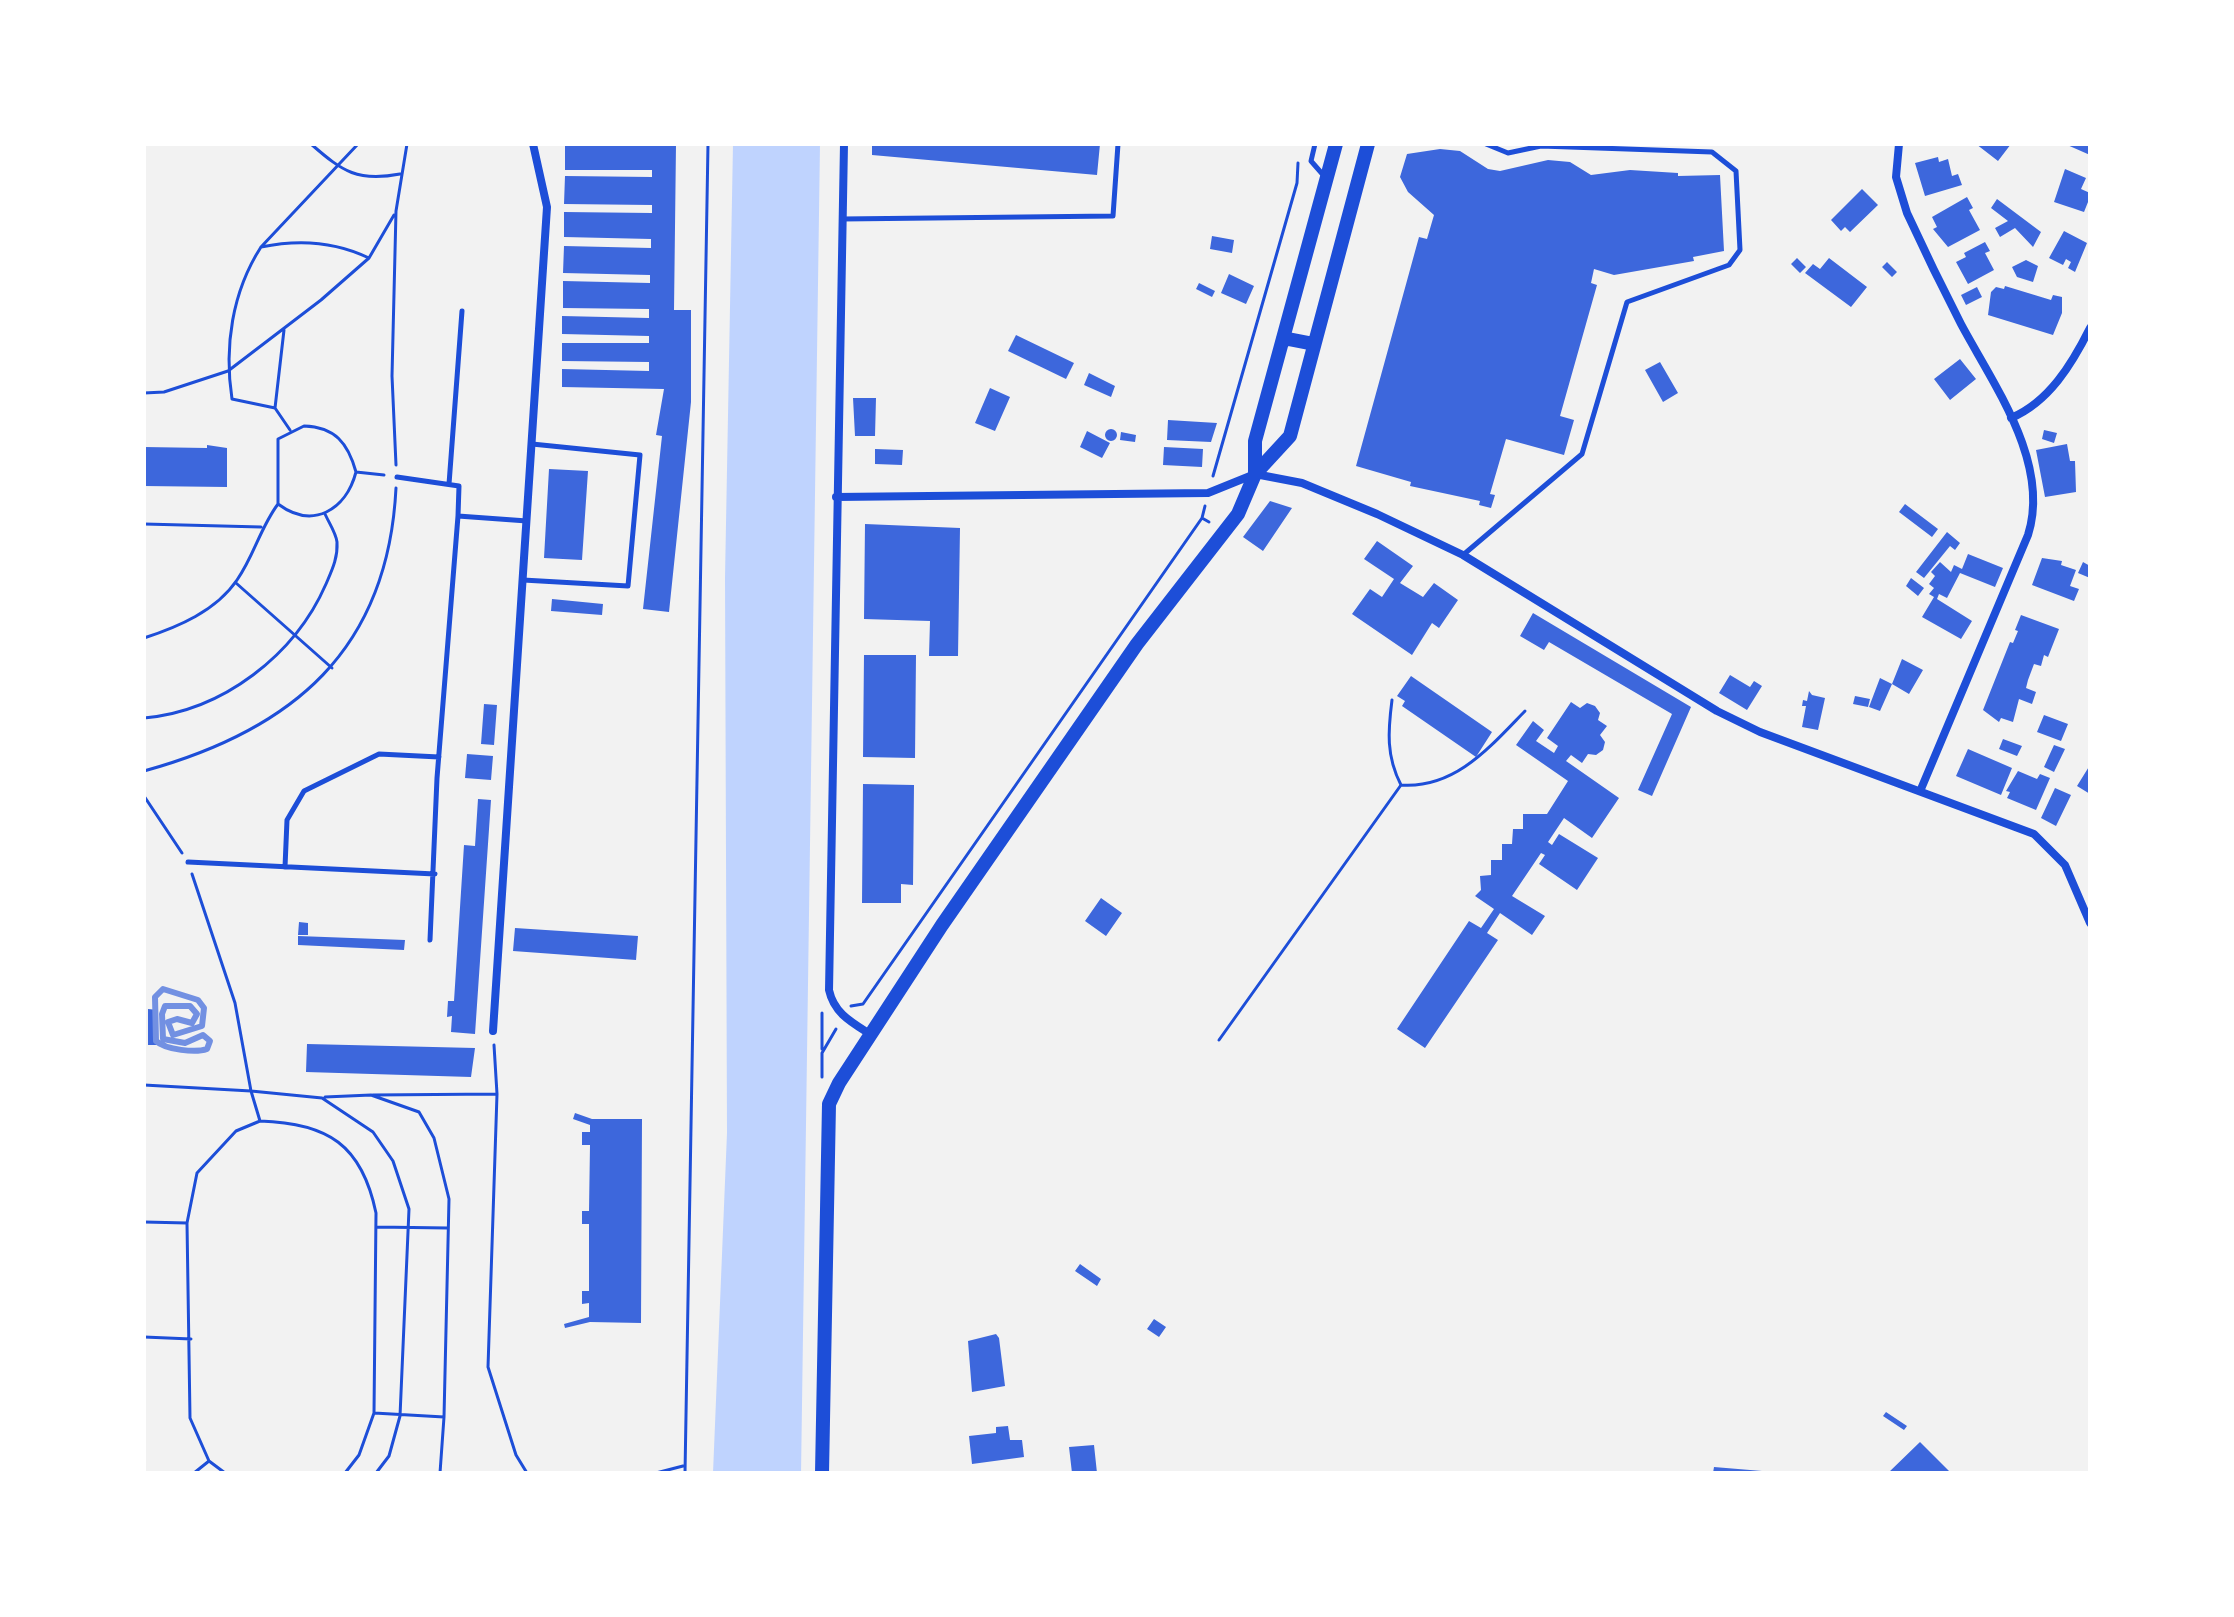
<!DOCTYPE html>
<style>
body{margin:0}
#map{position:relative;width:2234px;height:1617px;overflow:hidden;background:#f2f2f2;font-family:Inter,sans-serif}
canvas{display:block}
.frame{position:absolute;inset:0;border:146px solid #fff;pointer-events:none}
</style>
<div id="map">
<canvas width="2234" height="1617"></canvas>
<div class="frame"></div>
</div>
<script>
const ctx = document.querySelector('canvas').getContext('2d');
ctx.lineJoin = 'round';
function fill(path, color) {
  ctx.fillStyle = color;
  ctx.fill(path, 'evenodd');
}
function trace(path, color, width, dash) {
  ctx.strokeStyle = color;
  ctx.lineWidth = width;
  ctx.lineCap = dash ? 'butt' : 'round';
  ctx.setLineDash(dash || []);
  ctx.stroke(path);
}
const water = new Path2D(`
 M733,144h87l-19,1329h-88l14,-340 -2,-555z`);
const building = new Path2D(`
 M565,144h111l-2,166h17v92l-22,210 -26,-3 19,-173 -6,-1 8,-46 -102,-2v-18l87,2v-9l-87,-1v-18h87v-7l-87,-2v-18l87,2v-9l-86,-1v-27l87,2v-8l-87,-2 1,-27 87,2v-9l-87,-2v-25l88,1v-8l-88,-1 1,-28 87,1v-7h-87z
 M872,144h228l-3,31 -225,-20z
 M1976,144h35l-13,17z
 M2065,144h25v11z
 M1440,149l20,2 28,18 12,2 48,-11 22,2 21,13 39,-5 48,3v3l42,-1 4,76 -31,6 1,4 -80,14 -20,-6 -3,14 6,2 -37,131 14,4 -10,35 -58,-16 -16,55 5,1 -4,13 -12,-3 1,-4 -70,-15 1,-4 -55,-16 63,-229 8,2 7,-24 -26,-23 -8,-15 7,-23z
 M1938,157l1,5 9,-3 4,17 6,-2 4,11 -37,11 -10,-33z
 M2065,169l21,9 -5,11 9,4v4l-6,15 -30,-10z
 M1862,189l16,16 -28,27 -5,-5 -4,4 -10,-11z
 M1967,197l6,11 -4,2 11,20 -32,17 -15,-18 4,-2 -5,-10z
 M1997,199l44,33 -8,15 -18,-19 -15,9 -5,-9 13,-7 -17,-13z
 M2064,231l23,12 -12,29 -7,-4 3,-6 -5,-3 -3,6 -14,-7z
 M1212,236l22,4 -2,13 -22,-4z
 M1985,242l5,9 -5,2 9,17 -26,14 -12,-22 10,-5 -2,-4z
 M1797,258l9,9 -6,6 -9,-9z
 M1829,258l38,29 -16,20 -46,-34 8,-9 7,5z
 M2026,260l12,6 -5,16 -16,-5 -5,-10z
 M1887,262l10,10 -5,5 -10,-10z
 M1229,274l25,12 -8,18 -25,-11z
 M1199,283l16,8 -3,6 -16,-8z
 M2005,286l46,14 2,-5 9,2v16l-9,22 -65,-20 3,-23 5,-5 8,2z
 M1977,287l5,10 -16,8 -5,-10z
 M1016,335l58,28 -8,16 -58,-28z
 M1960,359l16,20 -26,21 -16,-21z
 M1660,362l18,31 -15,9 -18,-32z
 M1089,373l26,13 -4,11 -27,-12z
 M990,388l20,9 -15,34 -20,-8z
 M853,398h23l-1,38h-20z
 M1168,420l49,3 -6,19 -44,-2z
 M1105 435a6 6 0 1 1 12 0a6 6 0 1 1-12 0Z
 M2044,430l13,3 -3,10 -12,-4z
 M1087,431l23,12 -8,15 -22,-11z
 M1121,432l15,3 -1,7 -15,-2z
 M2067,444l3,17h5l1,31 -31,5 -9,-47z
 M207,445l20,3v39l-83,-1v-39l63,1z
 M1164,447l39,2 -1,18 -39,-2z
 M875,449l28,1 -1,15 -27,-1z
 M549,469l39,2 -6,89 -38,-2z
 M1270,501l22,7 -29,43 -20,-14z
 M1905,504l33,25 -6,8 -33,-25z
 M865,524l95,4 -2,128h-29l1,-35 -66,-2z
 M1947,532l13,11 -5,7 -5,-4 -26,32 -8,-6z
 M1377,541l36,25 -13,17 23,14 11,-14 24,17 -19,28 -7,-5 -20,32 -60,-41 18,-25 12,8 12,-18 -30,-20z
 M1968,554l35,14 -8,19 -35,-14 -13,25 -8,-4 -2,5 35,22 -11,18 -39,-22 12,-20 -5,-3 5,-6 -5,-4 6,-8 -4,-4 9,-10 11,10 3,-7 8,4z
 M2042,558l20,3 -1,4 15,5 -6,16 9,3 -5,12 -42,-16z
 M2083,562l7,4v12l-12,-5z
 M1911,578l13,10 -6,8 -12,-10z
 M552,599l51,5 -1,11 -51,-4z
 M1533,613l158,94 -39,89 -14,-6 34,-76 -123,-72 -5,8 -24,-14z
 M2021,615l38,14 -11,28 -4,-2 -3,11 -7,-2 -6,16 -2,8 10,4 -4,12 -13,-5 -6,23 -12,-4 -2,4 -16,-12 27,-68 3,1 5,-12 -3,-1z
 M864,655h52l-1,103 -52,-1z
 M1902,659l21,11 -14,24 -17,-10z
 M1730,675l20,12 4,-6 8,5 -15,24 -28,-17z
 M1411,676l81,56 -16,25 -74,-51 3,-5 -8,-5z
 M1880,678l12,6 -12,27 -11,-4z
 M1809,691l3,4 13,3 -7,32 -16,-3 4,-21h-4l1,-6 4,1z
 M1855,696l15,3 -2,8 -15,-3z
 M1571,702l9,6 7,-5 8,3 5,7 -2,7 9,6 -7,9 5,7 -2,8 -7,5 -8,-1 -6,9 -11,-8 -5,6 53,37 -27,40 -28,-20 -16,24 4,3 7,-11 39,24 -21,32 -38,-26 6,-9 -4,-2 -29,43 33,20 -13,19 -32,-22 -13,20 11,7 -73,108 -28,-19 72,-108 12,7 13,-19 -19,-13 6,-6 -1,-14 11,-1v-15h11v-16h10l1,-15h10v-15h24l21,-33 -52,-36 17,-24 11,9 -8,11 18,12 4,-7 -11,-8z
 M484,704l13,1 -3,40 -13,-1z
 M2044,715l24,9 -7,17 -24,-9z
 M2003,739l19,7 -5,10 -18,-7z
 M2054,745l11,4 -11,23 -10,-5z
 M1968,749l44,19 -11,27 -45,-19z
 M467,754l26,2 -2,24 -26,-2z
 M2090,765v29l-13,-8z
 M2018,771l19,8 3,-5 10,4 -14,32 -29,-12 3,-6 -4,-1z
 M863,784l51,1 -1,100 -12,-1v19h-39z
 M2055,788l16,7 -15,31 -15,-8z
 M478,799l13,1 -16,234 -24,-2 1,-16 -5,1 1,-16h6l10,-156 11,1z
 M1101,898l21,15 -16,23 -21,-15z
 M299,922l9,1v12h-10z
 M515,928l123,8 -2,24 -123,-9z
 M298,936l107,4 -1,10 -106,-5z
 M148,1009l10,1v35h-10z
 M307,1044l168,4 -4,29 -165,-5z
 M575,1113l17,6h50l-1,204 -51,-1 -25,6 -1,-4 25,-7v-14l-7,1v-13h7v-67h-7v-13h7l1,-66h-8v-13h8v-7l-17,-6z
 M1080,1264l21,15 -4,7 -22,-15z
 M1154,1319l12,8 -7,10 -12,-8z
 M996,1334l3,4 6,48 -33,6 -4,-51z
 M1886,1412l21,14 -3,4 -21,-14z
 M1008,1426l2,14h12l2,17 -52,7 -3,-28 27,-3v-6z
 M1920,1442l31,31h-63z
 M1094,1445l3,28h-25l-3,-26z
 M1714,1467l48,4v2h-49z`);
const path = new Path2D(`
 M311,144c32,28 47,38 89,30
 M261,247c38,-8 73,-6 108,11
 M144,393l20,-1 64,-21 93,-71 48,-42 25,-43
 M275,408l9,-78
 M304,426c31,1 44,17 52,46 -10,38 -43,58 -78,32v-65z
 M290,430l-15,-22 -43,-9c-8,-52 0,-107 29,-152l97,-103
 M396,465l-4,-89 4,-165 11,-67
 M356,472l28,3
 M1213,476l84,-293 1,-20
 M1205,506l-3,12 7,4
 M144,524l117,3
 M236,583l96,85
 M144,638c34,-11 72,-27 93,-58 17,-24 23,-52 41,-76
 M1392,700c-4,31 -6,56 9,85 54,4 89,-38 124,-74
 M144,718c79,-7 151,-63 182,-134 6,-14 12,-26 11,-42 -1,-9 -8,-19 -12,-28
 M144,771c149,-41 244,-121 252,-283
 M144,796l38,57
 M851,1006l12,-2 339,-486
 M1219,1040l182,-255
 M494,1045l3,49 -9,273 28,88 11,18
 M822,1049v-36
 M822,1077v-24l14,-24
 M144,1085l107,6 -16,-88 -43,-129
 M373,1095l124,-1
 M325,1097l46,-2 48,17 15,26 15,61 -5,218 -4,56
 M260,1121c68,2 102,24 116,92l-2,200 -15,42 -14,18
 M144,1222l43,1 10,-50 39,-42 24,-10 -9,-30 71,7 51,34 20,29 16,48 -9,207 -11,40 -13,17
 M187,1223l3,195 19,43 16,12
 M376,1227l72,1
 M144,1337l47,2
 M374,1413l70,4
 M194,1473l15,-12
 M656,1473l27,-7
 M685,1473l23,-1329`);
const service = new Path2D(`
 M1315,144l-4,17 14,16
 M842,219l271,-3 5,-72
 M397,477l62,9 -1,30
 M449,484l13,-173
 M1463,555l119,-101 45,-152 102,-37 11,-15 -4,-79 -24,-19 -171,-6 -33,7 -22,-9
 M523,580l105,6 12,-131 -108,-11
 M188,862l247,12
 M285,867l2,-47 17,-29 75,-37 60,3
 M430,940l7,-162 21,-262 69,5`);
const minor = new Path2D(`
 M844,144l-15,846c5,23 22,32 41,44
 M1899,144l-3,33 11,36c17,37 35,74 54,111 32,60 90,139 67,211l-107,254
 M2011,418c38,-16 61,-54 79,-90
 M836,497l372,-4 47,-19 47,9 75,31 86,41 254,156 43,21 274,102 31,31 25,58
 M493,1031l54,-824 -14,-63`);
const secondary = new Path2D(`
 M1283,338l31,6
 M1255,474l35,-38 78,-292
 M822,1473l7,-369 10,-21 103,-158 195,-281 101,-130 17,-40v-33l81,-297`);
const rail = new Path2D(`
 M163,989l35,11 6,8 -2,18 -29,9 -5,-13 9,-3 15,4 5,-9 -7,-8h-25l-3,8 1,25 22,4 18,-8 7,6 -3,8c-11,4 -41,1 -51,-8l-1,-44z`);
fill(water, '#bfd3fe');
fill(building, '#3d67dc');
trace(path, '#1d4ed8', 3);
trace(service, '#1d4ed8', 5);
trace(minor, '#1d4ed8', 8);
trace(secondary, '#1d4ed8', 14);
trace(rail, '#7290e2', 6);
</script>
